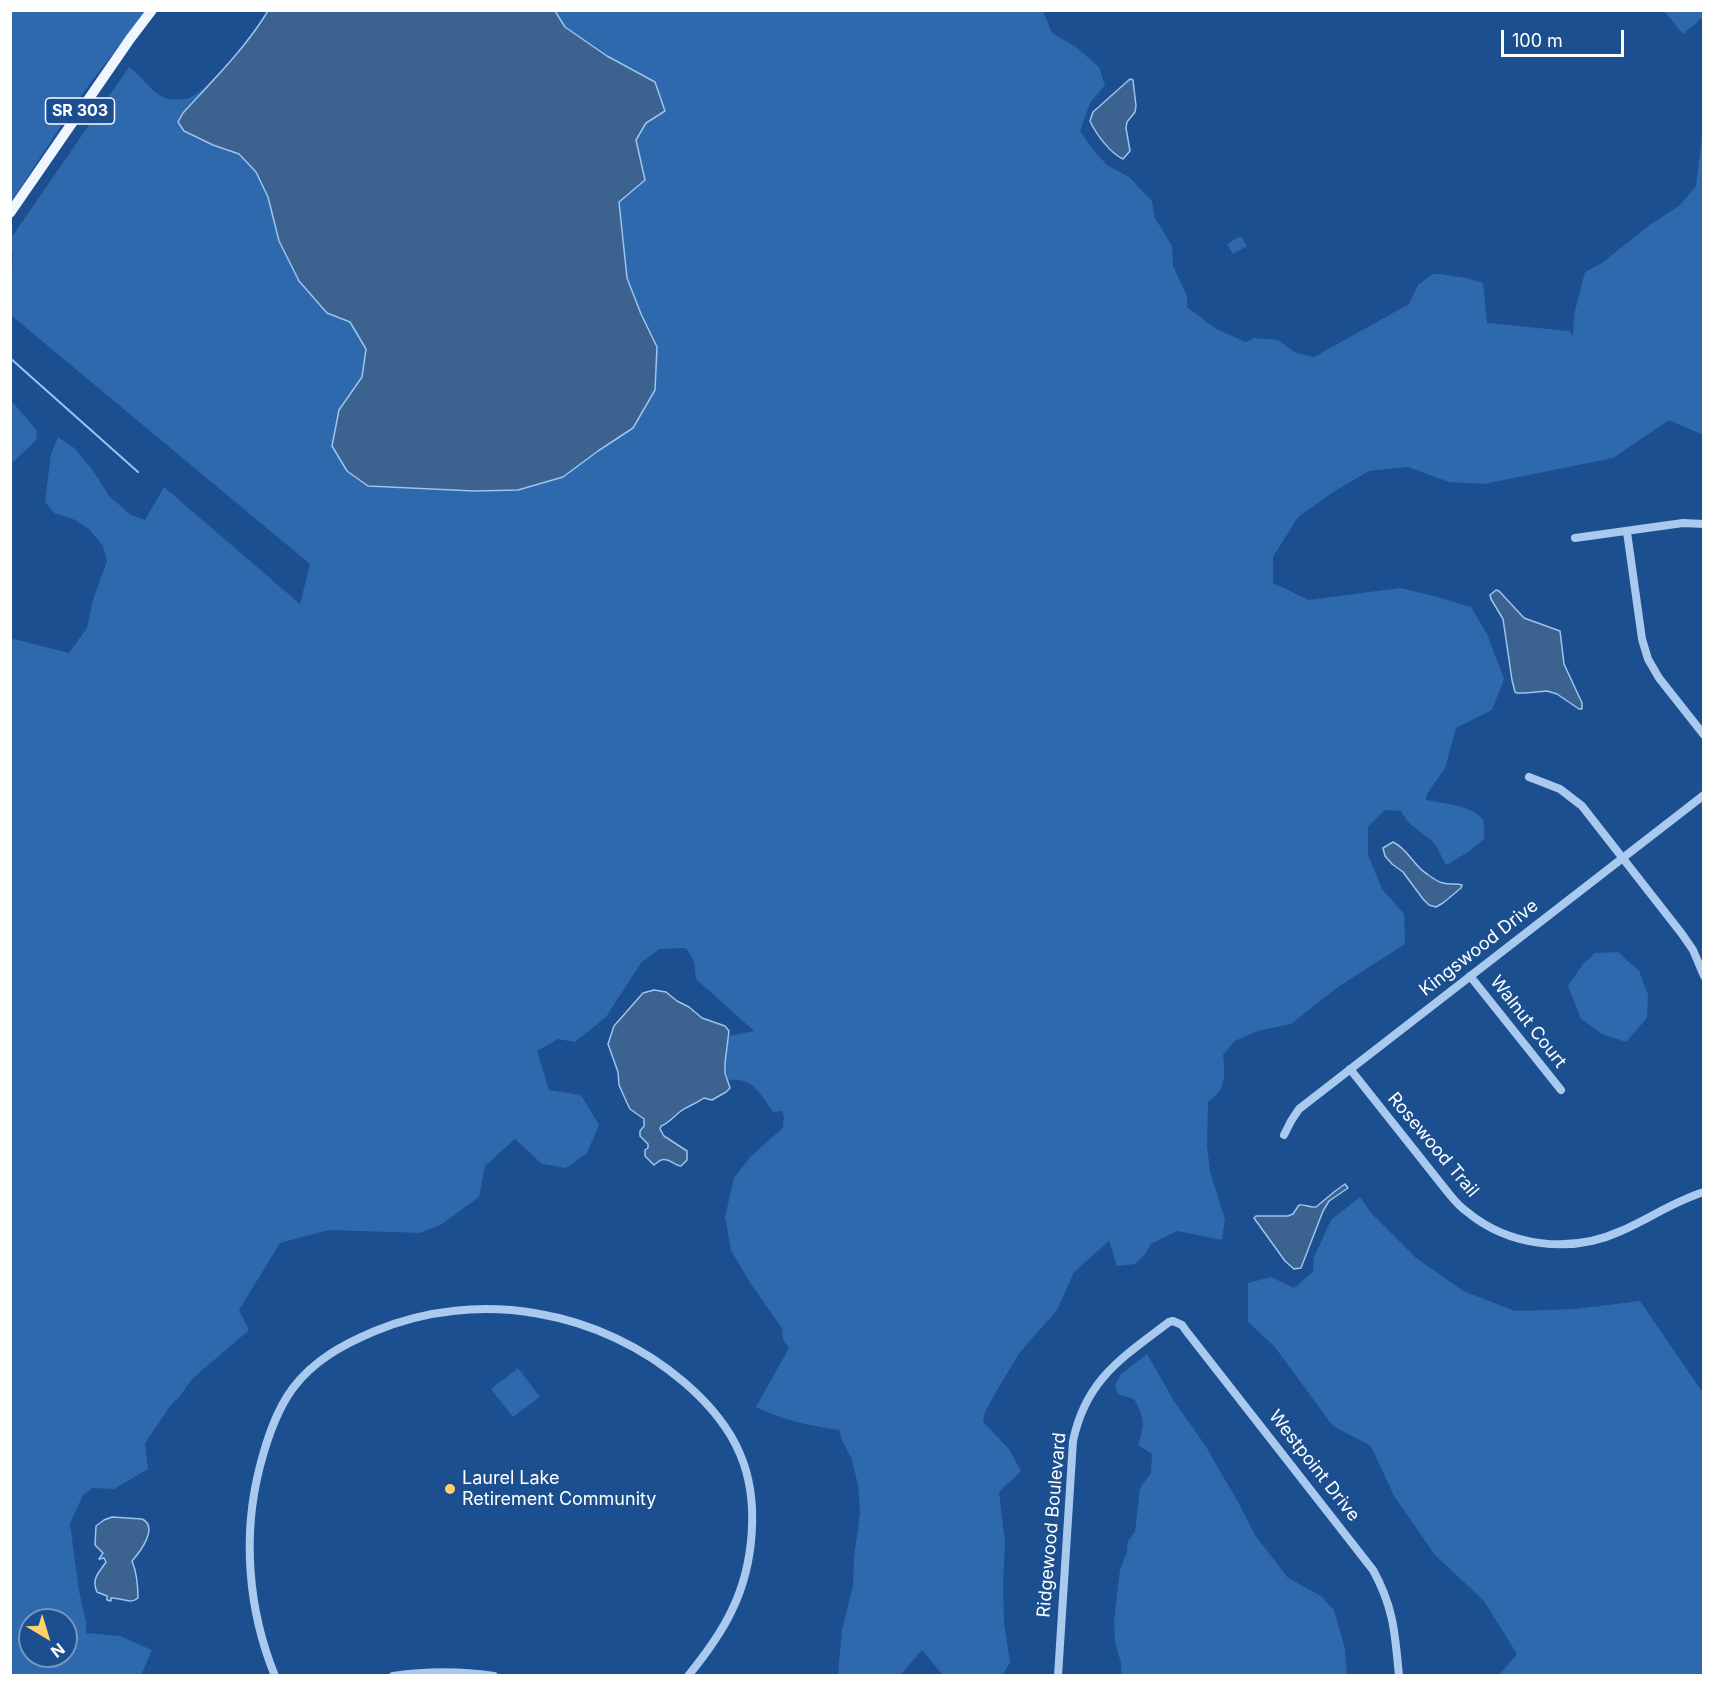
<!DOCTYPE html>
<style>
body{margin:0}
#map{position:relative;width:1714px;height:1686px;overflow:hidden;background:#1b4f8f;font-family:Inter,sans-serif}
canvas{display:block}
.frame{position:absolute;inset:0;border:12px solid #fff;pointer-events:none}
.north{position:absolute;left:18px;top:1608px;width:60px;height:60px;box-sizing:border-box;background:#1b4f8f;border:2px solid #7695bc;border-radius:50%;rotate:142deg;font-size:16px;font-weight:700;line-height:24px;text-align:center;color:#fff}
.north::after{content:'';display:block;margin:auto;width:21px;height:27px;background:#ffd166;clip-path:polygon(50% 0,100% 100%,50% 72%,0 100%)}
.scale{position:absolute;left:1501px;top:30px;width:123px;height:27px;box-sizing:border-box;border:3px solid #fff;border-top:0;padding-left:8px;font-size:18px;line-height:21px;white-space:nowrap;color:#fff;-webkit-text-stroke:4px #1b4f8f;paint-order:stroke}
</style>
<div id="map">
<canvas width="1714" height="1686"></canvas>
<div class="frame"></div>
<div class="north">N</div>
<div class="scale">100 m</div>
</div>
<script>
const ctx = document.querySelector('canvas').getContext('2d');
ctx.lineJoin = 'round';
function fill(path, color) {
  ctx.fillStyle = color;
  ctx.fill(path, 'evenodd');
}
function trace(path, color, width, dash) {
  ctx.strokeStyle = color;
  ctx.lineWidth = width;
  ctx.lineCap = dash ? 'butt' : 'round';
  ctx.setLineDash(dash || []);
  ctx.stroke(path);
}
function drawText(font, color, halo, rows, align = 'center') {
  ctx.font = font + ' Inter,sans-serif';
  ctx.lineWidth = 4.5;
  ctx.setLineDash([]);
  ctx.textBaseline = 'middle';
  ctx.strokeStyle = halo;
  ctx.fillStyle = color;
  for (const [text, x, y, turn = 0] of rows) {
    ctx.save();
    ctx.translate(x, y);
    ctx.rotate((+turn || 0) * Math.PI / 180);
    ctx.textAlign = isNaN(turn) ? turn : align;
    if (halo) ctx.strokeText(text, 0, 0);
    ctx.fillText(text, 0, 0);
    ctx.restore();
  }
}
const green = new Path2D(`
 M11,11h134l-65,86 -69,105z
 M268,11h775l9,22 24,14 23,20 6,18 -15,18 -10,28 14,20 13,14 22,12 23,24 2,15 18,30 1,20 14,30v11l29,22 30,13 8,-4 24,2 18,13 18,4 95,-53 9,-19 15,-11h8l25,4 17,5 4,40 82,8 4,5 1,-21 11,-43 17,-9 46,-37 31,-20 17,-20 6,-50 1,-3v302l-34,-15 -56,38 -129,26 -35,-2 -41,-15 -39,4 -34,20 -37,26 -25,40v26l36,17 91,-12 34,8 37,11 16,27 17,45 -12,31 -36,18 -11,40 -18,26 -1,6c13,2 51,7 57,20 2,6 1,13 1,19l-13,11 -24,15c-6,-5 -6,-14 -12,-20 -5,-7 -12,-10 -18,-16 -7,-4 -12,-11 -16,-18l-16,-1 -17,17v28l14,34 22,25 1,30 -67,43 -47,37 -33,7 -23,10 -12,14c2,21 4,34 -15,47l-1,42 3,28 15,47 -3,21 -45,-9 -26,13 -6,10 -10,10 -18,2 -8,-25 -35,31 -17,38 -37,42 -24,40 -11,20 -2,10 26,27 12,22 -22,21 6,51 -2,41 1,38 6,41 -8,12h-56l-5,-2 -19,-23 -22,25h-62l4,-45 11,-44 1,-28 6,-45 -2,-28 -6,-25 -11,-22 -2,-8c-28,-4 -57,-10 -83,-23l33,-59c-5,-6 -8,-10 -6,-18l-34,-49 -18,-31 -6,-33 9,-39 17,-22 32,-28 1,-11 -2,-6 -9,1c-13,-18 -19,-35 -44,-32 -6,-13 -4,-30 1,-44l24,-5 -58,-52 -2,-18 -8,-13 -27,1 -18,14 -35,54 -31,25 -17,-3 -21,12 12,39 32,5 18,30 -12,28 -21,15 -24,-4 -27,-25 -30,27 -6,31 -37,27 -22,9 -91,-3 -49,13 -41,67 10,20 -57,49 -12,17 -9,9 -26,38 3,26 -34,20 -22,-1 -9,7 -13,29 9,67 7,31v11l34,3 32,14 -11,25h-130l-1,-1037 59,15 18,-25 6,-28 14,-39 -4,-15 -14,-17 -16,-10 -19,-6 -9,-11 6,-48 7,-17 15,10 19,22 17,27 22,19 14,5 19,-33 136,117 10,-40 -298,-248 -1,-23 2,-39 -2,-3v-13l118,-171c13,8 24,29 39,32 6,1 18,1 23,-2 8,-4 15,-11 21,-17 22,-21 40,-44 56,-69zM30,1620h36v36h-36z
 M1664,11h39v6l-20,17z
 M1241,236l6,10 -14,8 -6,-10z
 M11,401l5,5 21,25 -1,9 -25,24z
 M1618,952l21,19 9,24 -1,23 -21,24 -24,-8 -21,-15 -13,-33 15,-22 12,-11z
 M1360,1197l12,17 43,43 48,34 52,20 60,-2 65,-8 63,92v282h-204l18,-21 -33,-53 -49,-46 -41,-59 -23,-50 -38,-20 -59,-80 -26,-24v-39l23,-6 23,11 19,-16 1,-15 17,-37z
 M1147,1354l27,47 31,44 33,57 17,33 33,43 33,18 13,14 11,39 2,26h-226v-12l-6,-21 -1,-22 6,-50 7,-18 1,-11 7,-9 5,-44 11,-15 1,-19 -14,-9c7,-21 7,-26 -4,-46l-16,-5 -3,-9 6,-11z
 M518,1368l22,29 -27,20 -22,-28z`);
const water = new Path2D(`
 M268,11h287l10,16 42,29 48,26 10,29 -19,12 -10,17 9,40 -26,22 8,76 14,36 16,33 -2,43 -22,38 -35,23 -35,26 -45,13 -44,1 -106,-5 -21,-15 -15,-25 7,-36 23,-33 4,-28 -16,-27 -23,-9 -28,-32 -20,-40 -11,-44 -12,-25 -17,-18 -26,-9 -29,-14 -6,-9 5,-9c31,-34 61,-63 85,-102z
 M1130,79l3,1 3,26 -1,6 -8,10 -1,6 4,23 -7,8c-13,-6 -27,-25 -33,-38l3,-9z
 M1496,590l3,1 25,27 36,13 4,33 18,39v6h-3l-22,-15 -10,-3 -22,2h-8l-2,-1 -3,-12 -9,-61 -12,-20 -1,-4z
 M1393,842c15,7 20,23 34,32 4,3 11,8 16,9 7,2 13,0 19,2l-1,3 -18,15 -7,4 -7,-2 -6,-6 -20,-27 -11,-8 -7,-8 -2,-8z
 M654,990l12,2 11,9 12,6 13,11 23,8 4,5 -4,32v10l5,15 -4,4 -14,8 -8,-2c-7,5 -16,8 -23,13 -7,5 -12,12 -20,15l-1,3 4,7 23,15v9l-6,6c-7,0 -12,-9 -20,-6 -3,1 -5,4 -7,5l-9,-9v-6l3,-2v-4l-8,-8v-5l4,-5v-7l-14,-10 -3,-6 -8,-18 -1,-13 -10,-28 6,-18 29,-33z
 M1345,1184l3,4 -19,13 -6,10 -22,57 -7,1 -9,-8 -31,-43 2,-2h32l5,-2 6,-9c6,-1 11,3 17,2l18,-15z
 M112,1517l30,2c17,8 -2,33 -10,42 5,12 6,24 6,37 -8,7 -17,-1 -27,0v3l-4,-1v-4l-10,-4c-6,-14 2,-19 9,-30l-2,-4 -5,1 4,-6 -8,-8 1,-19 8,-6z`);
const stream = new Path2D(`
 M10,358l128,114`);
const minor = new Path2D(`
 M1627,532l15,107 6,20 11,19 45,57
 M1575,538l108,-15 21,1
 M1529,777l31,12 22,17 100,128 11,16 11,26
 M1470,976l91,114
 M1350,1069l100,126c5,6 10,12 16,16 43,36 105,43 155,20 28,-12 53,-30 83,-39
 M1284,1135l7,-14 8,-12 405,-314
 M275,1676c-27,-66 -33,-141 -15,-210 7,-27 16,-55 33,-78 21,-28 51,-44 82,-57 103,-43 226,-21 310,52 23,20 43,42 55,71 20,46 14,111 -8,156 -11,24 -27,45 -44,66
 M393,1676c34,-5 67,-5 101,0
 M1058,1676l15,-235c13,-62 49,-83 96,-119l4,-1 9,4 5,7 186,238c21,38 22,64 26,106`);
const major = new Path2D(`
 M10,213l120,-174 22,-29`);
const markers = [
 [450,1489,6,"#ffd166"]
];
const shields = [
 [80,111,69]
];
const shieldNames = [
 ["SR 303",80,111]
];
const streetNames = [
 ["Kingswood Drive",1479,948,-38],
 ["Walnut Court",1528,1022,52],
 ["Rosewood Trail",1433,1145,50],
 ["Westpoint Drive",1314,1466,52],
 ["Ridgewood Boulevard",1052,1525,-85]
];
const poiNames = [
 ["Laurel Lake",462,1479],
 ["Retirement Community",462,1500]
];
fill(green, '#2e69ad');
fill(water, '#3c6290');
trace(water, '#9cc4f0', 1.5);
trace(stream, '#9cc4f0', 2);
trace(minor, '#a9c9ee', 8);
trace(major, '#f0f6ff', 10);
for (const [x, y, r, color] of markers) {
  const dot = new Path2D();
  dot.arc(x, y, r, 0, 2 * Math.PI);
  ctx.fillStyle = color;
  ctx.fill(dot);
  trace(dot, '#1b4f8f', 2);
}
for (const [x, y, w] of shields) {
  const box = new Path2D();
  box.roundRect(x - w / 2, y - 13, w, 26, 4.5);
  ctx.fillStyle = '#1b4f8f';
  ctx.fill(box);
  trace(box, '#fff', 1.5);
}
drawText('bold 16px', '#fff', null, shieldNames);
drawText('18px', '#fff', '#1b4f8f', streetNames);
drawText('18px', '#fff', '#1b4f8f', poiNames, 'left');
</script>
